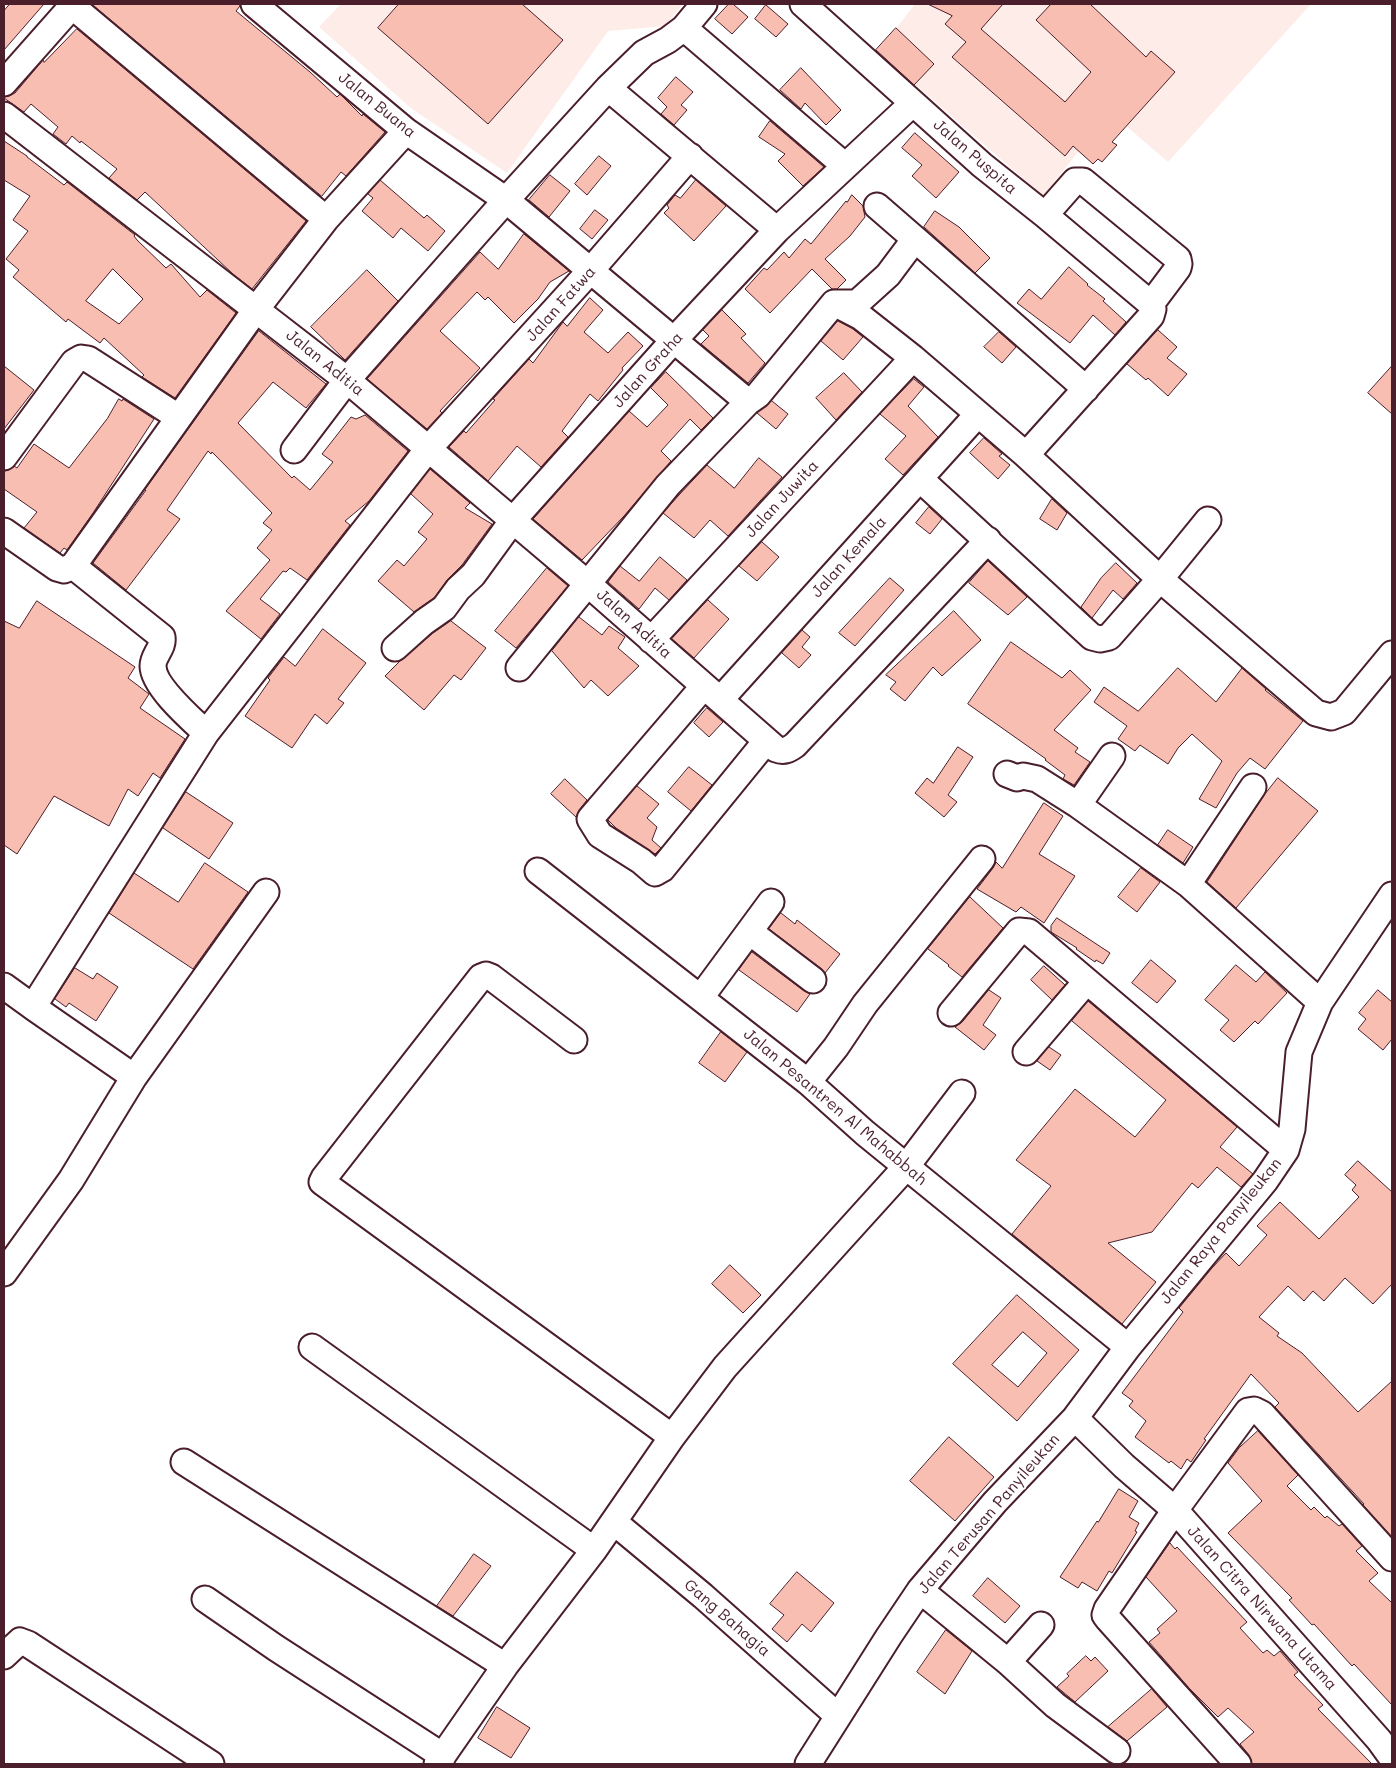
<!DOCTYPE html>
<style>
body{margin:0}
#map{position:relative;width:1396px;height:1768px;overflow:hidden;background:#fff;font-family:Mali,sans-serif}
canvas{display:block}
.frame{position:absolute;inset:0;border:5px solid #4a1f2b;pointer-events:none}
</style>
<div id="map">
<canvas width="1396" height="1768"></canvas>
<div class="frame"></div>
</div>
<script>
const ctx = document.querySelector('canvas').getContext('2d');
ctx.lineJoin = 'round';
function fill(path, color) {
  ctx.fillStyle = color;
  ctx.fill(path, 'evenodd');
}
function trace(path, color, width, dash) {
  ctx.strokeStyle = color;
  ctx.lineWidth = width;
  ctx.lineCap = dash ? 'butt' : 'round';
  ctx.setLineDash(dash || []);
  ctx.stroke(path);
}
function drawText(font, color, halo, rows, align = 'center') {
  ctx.font = font + ' Mali,sans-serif';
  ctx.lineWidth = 4;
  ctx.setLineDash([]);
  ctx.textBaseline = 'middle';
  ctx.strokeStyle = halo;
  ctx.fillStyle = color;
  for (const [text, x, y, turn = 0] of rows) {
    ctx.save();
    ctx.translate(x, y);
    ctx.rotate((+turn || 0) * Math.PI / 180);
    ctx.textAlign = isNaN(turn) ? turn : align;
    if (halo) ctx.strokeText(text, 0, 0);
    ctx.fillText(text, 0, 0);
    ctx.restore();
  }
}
const built = new Path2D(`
 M341,4h342l-18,22 -57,5 -101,142 -95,-64 -93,-82z
 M915,4h34l6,4 4,-4h352l-143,158 -58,-50 -67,84 -165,-144z`);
const building = new Path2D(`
 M10,4h34l-40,46v-39z
 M92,4h148v2l-4,5 74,61 27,25 3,-3 22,22 1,-2 22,18 -39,44 -5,-4 -19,24z
 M399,4h123l41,36 -75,84 -110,-96z
 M729,4h4l15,13 -16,17 -17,-15z
 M928,4h75l-22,25 84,73 26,-30 -55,-52 15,-16h39l56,53 5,-6 24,21 -63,70 5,3 -15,17 -4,-3 -5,5 -20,-18 -8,10 -113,-99 14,-15 -21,-18 7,-8z
 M766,5l22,19 -12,13 -21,-18z
 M896,28l38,36 -20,21 -38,-35z
 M77,29l229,192 -54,68 -19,-15 -88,-82 -8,8 -28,-22 8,-9 -36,-28 -1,2 -8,-7 -6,8 -13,-10 5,-7 -27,-23 -7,8 -20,-14v-1l5,-1 6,-3 28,-33 1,2z
 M801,68l40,42 -15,15 -21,-22 -4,6 -21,-19z
 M676,77l17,15 -12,13 6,5 -13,15 -13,-11 6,-7 -9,-9z
 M770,121l54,46 -21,19 -25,-25 7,-7 -26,-17z
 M915,133l44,39 -23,26 -24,-22 10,-11 -20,-17z
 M4,141l23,15v1l37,28 3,-3 68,53 -1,1 3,4 29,28 5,-4 29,33 7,-7 29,23 -61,85 -33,-21 2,-2 -40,-37 -4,5 -32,-24 -2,3 -53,-45 6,-7 -13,-11 22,-28 -15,-11 17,-24 -26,-16zM113,269l30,30 -24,25 -33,-23z
 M599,156l12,10 -24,29 -12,-11z
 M550,175l20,16 -21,26 -20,-17z
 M380,180l44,38 3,-3 18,16 -17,20 -27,-23 -8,10 -31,-27 11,-13 -5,-4z
 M696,180l30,26 -32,35 -30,-28 5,-5 -2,-3 8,-10 5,3z
 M852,195l11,11 2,11 -15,19 -25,23 21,21 -9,9h-5l-20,-20 -42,44 -25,-24 19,-21 3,2 17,-18 5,6 16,-19 6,5 35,-43 1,1z
 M595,210l13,10 -16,19 -12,-10z
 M935,211l24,16 31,31 -15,15 -51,-46z
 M524,234l45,37 -19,11 -12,17 -24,24 -26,-26 -3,3 -8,-8 -37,39 40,37 -40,43 2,2 -15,16 -60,-50 113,-127 18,17z
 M1069,267l19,17 -1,1 18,14 -2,2 23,21 -11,13 -22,-20 -23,28 -53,-40 12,-14 12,10z
 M367,270l31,31 -53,59 -34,-33z
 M590,298l13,12 -19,22 24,21 20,-21 15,14 -21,22 1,2 -25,31 -8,-7 -28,37 6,6 -27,30 -24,-21 -29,35 -39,-34 15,-16 2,2 29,-33 -2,-1 36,-40 4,4 30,-41 4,4z
 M722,310l24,24 -5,4 24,25 -17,20 -47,-39 8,-8 -6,-6z
 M838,321l15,8 10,8 -20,23 -22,-19z
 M1158,330l19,17 -10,11 20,16 -19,22 -20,-18 -2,2 -19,-16z
 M259,331l67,53 -20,24 -33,-26 -35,41 54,55 2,-2 16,14 23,-28 -11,-8 29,-37 5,2 9,-4 43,36 -39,50 -24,20 5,4 -43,55 -17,-12 -4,4 -3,-1 -23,28 20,15 -19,25 -35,-28 44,-51 -13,-12 15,-18 -9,-7 9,-10 -60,-61 -1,2 -3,-3 -41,59 13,9 -54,71 -33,-27 53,-73h-1z
 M999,332l17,15 -14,16 -18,-16z
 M4,366l30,24 -30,39z
 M1392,366v48l-24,-21z
 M666,372l47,46 -12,12 -11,-11 -29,32 10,10 -47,55 -42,44 -49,-41 96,-108 18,16 21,-22 -17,-17z
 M844,373l18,19 -26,28 -20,-22z
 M914,379l10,8 -16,19 30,31 -35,38 -18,-16 21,-23 -26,-22z
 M119,399l3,2 1,-2 31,20 -61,94 -26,37 -3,-2 -4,5 -36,-25 13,-16 -33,-23v-18l5,-1 5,-4 3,2 17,-24 35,24 38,-49z
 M772,401l16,13 -12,15 -19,-16z
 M984,438l18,16 -3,2 11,9 -12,14 -28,-26z
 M759,458l23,19 -54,59 -18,-16 -16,18 -31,-25 16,-18 28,-30 27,23z
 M430,469l40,34 -5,5 27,16 -30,41 -15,15 -13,18 -20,14 -36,-31 19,-21 7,6 23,-27 -9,-7 15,-18 -22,-20z
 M1052,499l15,14 -10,17 -17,-11z
 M929,507l13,12 -12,15 -14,-11z
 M762,542l17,15 -22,24 -18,-15z
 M660,557l27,23 -18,20 -14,-12 -16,21 -31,-27 12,-16 19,15z
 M988,561l39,36 -19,18 -39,-32z
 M1116,563l21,20 -14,16 -10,-9 -21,28 -11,-11 20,-29z
 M547,568l21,18 -52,62 -21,-17z
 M890,578l14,12 -49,56 -16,-13z
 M708,600l21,19 -35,39 -22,-19z
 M37,601l98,66 -7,11 21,16 -9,14 45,31 -25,39 -7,-5 -15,23 -10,-7 -19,37 -55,-30 -37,58 -13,-9v-224l15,7z
 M954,611l27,29 -39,36 -9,-9 -28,34 -15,-12 6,-7 -10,-7z
 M579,617l23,18 7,-9 16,11 -7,11 21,18 -31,30 -17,-16 -7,8 -32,-37z
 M451,621l35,27 -25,32 -7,-5 -30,35 -39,-34 15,-15 33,-28z
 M323,629l43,34 -28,36 6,4 -17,21 -12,-10 -23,34 -47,-32 25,-36 -2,-2 16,-21 11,9z
 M802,630l8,7 -8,10 9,8 -12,13 -17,-15z
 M1011,642l51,36 8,-8 21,20 -37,40 24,18 -3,4 15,10 -16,23 -11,-6 2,-4 -20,-15 1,-1 -78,-55z
 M1178,668l38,34 26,-34 24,21 -1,1 38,31 -38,48 -15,-11 -13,15 -21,35 -17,-9 23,-38 -30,-27 -14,14 -10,16 -28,-19 -5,6 -17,-12 9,-13 -33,-24 10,-15 34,24z
 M707,708l16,14 -14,15 -15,-14z
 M958,747l15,10 -25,38 9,7 -13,15 -29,-24 12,-15 6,5z
 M689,767l23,18 -21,26 -23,-19z
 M1278,778l40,33 -82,97 -29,-26 58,-88z
 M565,779l22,21 -8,10 -3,7 -25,-23z
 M637,786l22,18 -12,14 10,9 -5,13 9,8 -6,6 -39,-26 -8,-8z
 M186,792l47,31 -24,36 -46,-31z
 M1044,803l19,13 -24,38 36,22 -31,47 -23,-16 -5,5 -39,-23 16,-21 3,-6 6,6z
 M1168,830l25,17 -10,16 -25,-18z
 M205,863l43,29 -55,77 -84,-56 25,-40 44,29z
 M1141,868l19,14 -23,30 -19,-15z
 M970,897l33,31 -41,49 -14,-11 1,-1 -21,-16z
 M781,913l14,11 2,-4 43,34 -15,19 -3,-4 -53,-40z
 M1057,918l53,35 -7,11 -7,-4 -1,2 -19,-13 1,-1 -26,-16v-6z
 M752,952l52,39 6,3 -13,18 -58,-42z
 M1151,960l25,21 -19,22 -25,-20z
 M1236,965l20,17 9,-10 22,21 -29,31 -3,-3 -21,21 -14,-12 9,-10 -24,-20z
 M1044,966l21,19 -13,15 -21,-20z
 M75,968l18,11 4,-6 21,14 -22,34 -27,-18 -3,4 -11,-8z
 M989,990l12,8 -18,27 13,10 -12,15 -29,-23 7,-5z
 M1378,990l14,12v37l-9,11 -25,-21 8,-10 -7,-6z
 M1088,1001l149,126 -17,20 33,27 -12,13 -24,-20 -19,21 -6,-5 -40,49 -44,11 48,39 -34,42 -110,-90 39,-48 -35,-26 59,-71 60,48 31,-37 -94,-79z
 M721,1032l26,20 -22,30 -26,-19z
 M1049,1047l12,8 -11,15 -13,-9z
 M1358,1161l34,31v92l-19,20 -28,-26 -21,23 -11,-10 -9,10 -16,-15 -29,31 20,16 -2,3 25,17 56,59 34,-31v156l-29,-32 1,-1 -89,-97 4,-4 -28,-29 -47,65 2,1 -15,22 -4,-3 -6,10 -10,-8 -2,2 -34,-26 11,-16 -17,-15 4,-5 -11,-8 61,-81 -4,-4 33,-40 14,-15 13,13 28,-31 -10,-9 23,-24 39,37 40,-42 -7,-7 4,-5 -11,-10z
 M730,1265l31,30 -18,18 -31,-29z
 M1017,1295l62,55 -62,71 -64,-57zM1023,1332l24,21 -29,34 -26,-22z
 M1258,1431l40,44 -11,11 24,24 3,-3 11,11 2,-2 12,10 3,-2 20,22 -6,5 22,22 -9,8 23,22v102l-38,-41 -2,2 -38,-42 -2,1 -23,-25 3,-2 -64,-65 34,-32 -34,-38 11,-15z
 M949,1437l45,40 -39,44 -45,-40z
 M1119,1489l19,12 -9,16 10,6 -4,8 2,1 -25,41 -3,-2 -12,20 -15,-9 -4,6 -18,-11 37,-56 1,1z
 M1170,1543l5,6 2,-2 70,75 -7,6 23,25 4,-3 7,6 6,-5 18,21 -4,3 29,30 -5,4 54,55h-120l-3,-9 -9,-11 14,-12 -26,-24 -10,9 -29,-29 -40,-46 11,-9 -3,-4 20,-18 -31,-34z
 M474,1554l17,12 -38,50 -16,-10z
 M797,1572l37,31 -23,29 -9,-8 -15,18 -15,-13 12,-14 -14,-11z
 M988,1578l32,28 -15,17 -32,-27z
 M946,1630l26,21 -27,43 -28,-22z
 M1086,1656l5,5 4,-4 13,14 -33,31 -18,-15 12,-11 -2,-2z
 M1152,1689l15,18 -40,34 -19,-14z
 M497,1707l33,21 -19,30 -33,-20z`);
const street = new Path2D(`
 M254,4l152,127 100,69 -159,180 -53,70
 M803,4l179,161 63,50 106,89
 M72,6l254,213
 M684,28l20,-24
 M4,83l70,-79
 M608,88l169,142
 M4,115l343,265 241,204 188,165c8,3 12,1 19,-4l193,-205
 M877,206l38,33
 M834,303l27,14 52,41 113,97 134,124 156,134 15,4 13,-5 48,-58
 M748,402l10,-7 76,-92h23l31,-28 27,-36 171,150
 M1026,455l125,-139 2,-7 -2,-5 27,-36 1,-4 -1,-5 -95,-78h-8l-30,34
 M4,457l70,-95 7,-4 7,1 90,58
 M920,479l172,158 8,2 9,-2 51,-58 48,-59
 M4,531l53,37 7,2 9,-4 184,-258 69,-89 80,-88
 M73,566l89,71c2,11 -9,18 -9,29 0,20 38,53 53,67
 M651,640l262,-282
 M395,648l29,-26 20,-14 14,-19 15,-14 40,-55 161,-180 103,-110 136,-127
 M519,668l149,-183 80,-83 -242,-202 102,-112 36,-35 24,-13 16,-12 160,137
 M704,686l-114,133 10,16 41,26 14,12 7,-4 101,-124 -2,-8
 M720,700l258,-286
 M1007,774l10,4 6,-2 14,3 41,26 110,79 132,118
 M1078,805l34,-49
 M538,871l270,211 57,51 263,214
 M1188,884l65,-97
 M750,932l63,48
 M4,986l29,21 173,-274 222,-284 163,-179 99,-114
 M701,997l70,-95
 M33,1007l101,70
 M951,1013l68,-82 10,1 257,218
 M574,1040l-83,-63 -5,-2 -5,2 -157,201 -2,4 350,255
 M1026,1052l60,-70
 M808,1082l28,-35 29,-43 117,-145
 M4,1273l67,-93 63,-103 132,-185
 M312,1347l282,203
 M1075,1418l49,48 51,44 204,230 13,18
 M184,1462l321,204
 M614,1522l89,74 135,120
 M920,1590l88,72 47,43 62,46
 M205,1599l71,49 167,108
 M4,1656l16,-15 8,3 183,120
 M1008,1662l33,-37
 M437,1764l68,-98 89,-116 78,-113 53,-70 181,-200 56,-74
 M808,1764l81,-128 31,-46 75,-88 80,-84 53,-71 137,-166 21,-31 6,-21 7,-77 21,-50 72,-107
 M1238,1764l-130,-145 -3,-4 2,-6 68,-99 73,-99 6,-1 8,4 130,144`);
const streetNames = [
 ["Jalan Buana",377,105,39],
 ["Jalan Puspita",975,157,41],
 ["Jalan Fatwa",561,304,-48],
 ["Jalan Aditia",325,363,39],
 ["Jalan Graha",648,370,-48],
 ["Jalan Juwita",782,499,-47],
 ["Jalan Kemala",849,557,-48],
 ["Jalan Aditia",634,624,42],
 ["Jalan Pesantren Al Mahabbah",835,1107,40],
 ["Jalan Raya Panyileukan",1221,1231,-51],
 ["Jalan Terusan Panyileukan",989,1514,-49],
 ["Jalan Citra Nirwana Utama",1262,1608,48],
 ["Gang Bahagia",727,1618,41]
];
fill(built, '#fdece8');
fill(building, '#f9beb2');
trace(building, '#4a1f2b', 1);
trace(street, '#4a1f2b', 29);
trace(street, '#fff', 25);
drawText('16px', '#4a1f2b', '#fff', streetNames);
</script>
